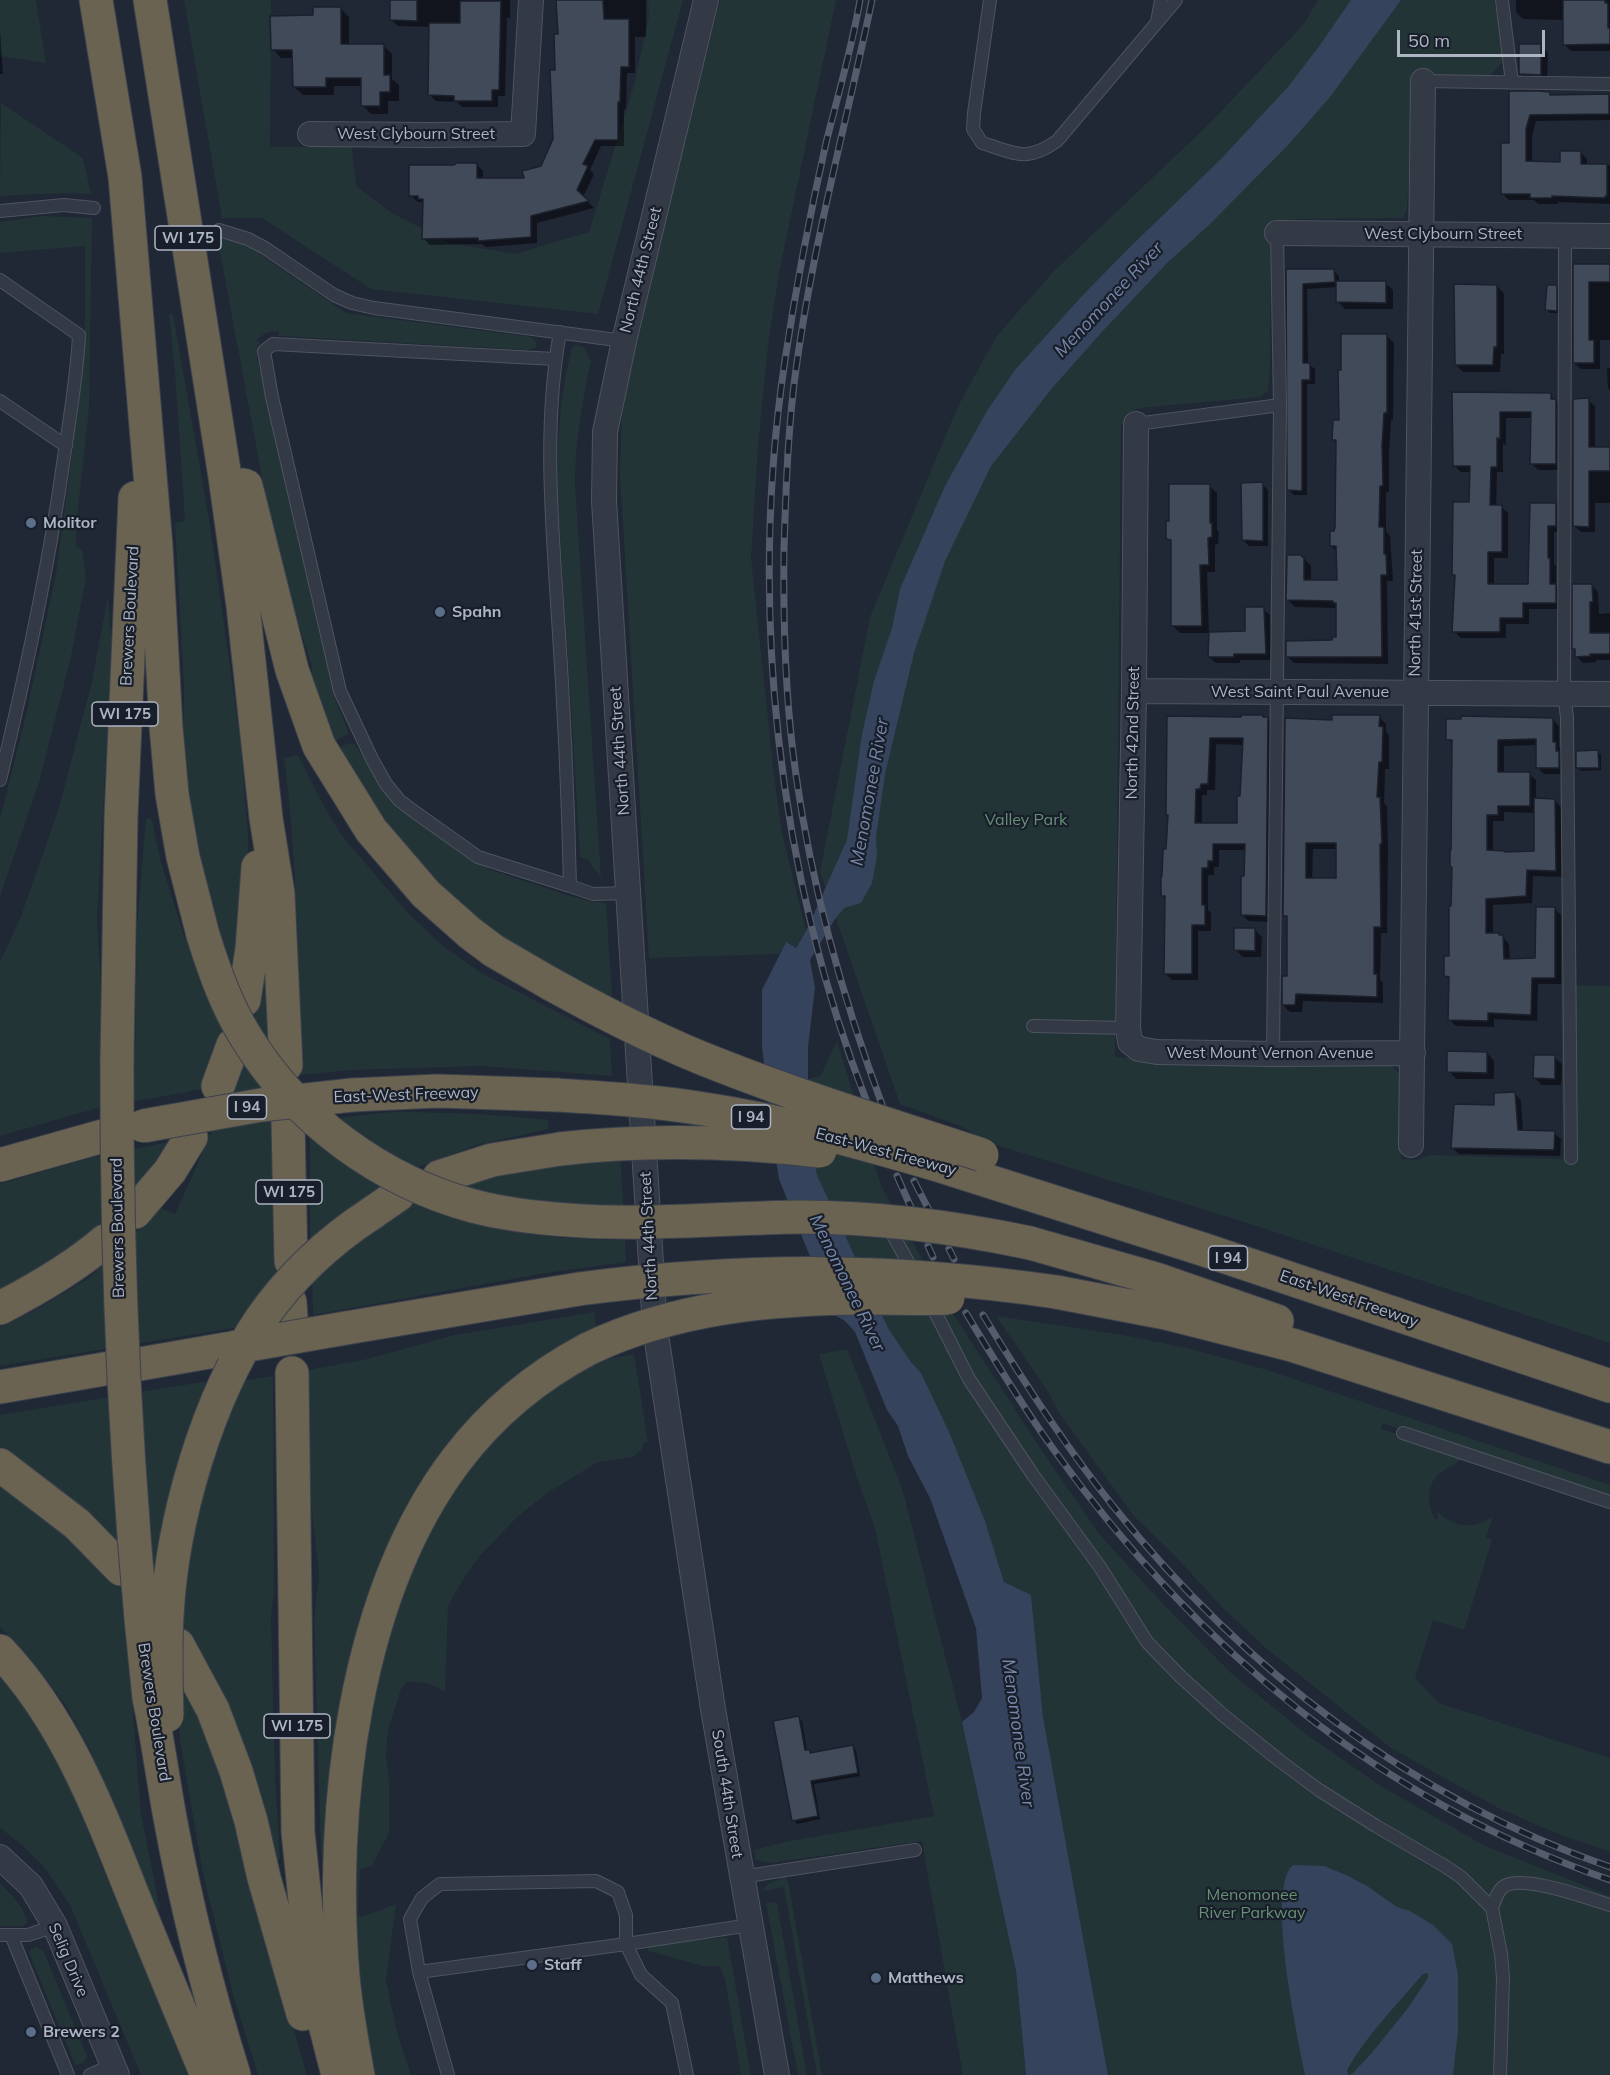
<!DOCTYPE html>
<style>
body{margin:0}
#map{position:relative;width:1610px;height:2075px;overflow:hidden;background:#202735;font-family:Mulish,sans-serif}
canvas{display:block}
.scale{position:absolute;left:1397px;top:30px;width:148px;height:27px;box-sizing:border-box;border:3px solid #adb4c2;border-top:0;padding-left:8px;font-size:18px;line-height:21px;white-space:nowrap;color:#adb4c2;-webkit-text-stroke:4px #191f2a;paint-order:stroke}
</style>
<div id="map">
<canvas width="1610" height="2075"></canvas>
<div class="scale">50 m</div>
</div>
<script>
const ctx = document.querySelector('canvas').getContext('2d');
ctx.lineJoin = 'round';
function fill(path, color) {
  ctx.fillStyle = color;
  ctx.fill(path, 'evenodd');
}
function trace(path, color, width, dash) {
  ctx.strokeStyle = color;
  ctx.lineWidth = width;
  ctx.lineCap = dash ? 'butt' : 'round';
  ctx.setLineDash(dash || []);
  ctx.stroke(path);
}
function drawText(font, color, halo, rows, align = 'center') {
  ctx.font = font + ' Mulish,sans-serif';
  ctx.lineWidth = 4.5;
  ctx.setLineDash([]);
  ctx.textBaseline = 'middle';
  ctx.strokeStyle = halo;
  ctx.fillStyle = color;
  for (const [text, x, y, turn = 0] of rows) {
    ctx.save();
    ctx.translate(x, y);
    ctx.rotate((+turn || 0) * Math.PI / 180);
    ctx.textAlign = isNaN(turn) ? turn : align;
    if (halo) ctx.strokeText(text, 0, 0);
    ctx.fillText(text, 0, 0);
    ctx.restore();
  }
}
const green = new Path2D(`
 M0,0h36l10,63 -46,-7z
 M184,0h87l-1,147h82l4,39 36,27 58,30 65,11 74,-22 45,-147 15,-69 -1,-16h35l-85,314 -227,-25 -109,-71h-40z
 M720,0h116l-57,273 -11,72 -10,101 -7,112 23,218 8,57 24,98 -11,17 -9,-6 -7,12 -130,4 -29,-484 2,-59 12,-69z
 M1318,0h176l9,56 -2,7 -10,12h-74l-2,3 -8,130 -4,10 -106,1 -10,2 -16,19 -1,130 -2,21 -8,6 -120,11 -12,5 -7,13 -6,631 277,9 8,9 1,84 16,1 12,-5 134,4 -2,-174 49,1v357l-350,-116 -270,-84 -30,-17 -60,-22 -80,-232 50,-255 88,-211 38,-69 57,-65 154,-146 96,-101z
 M1,103l82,55 8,36 -27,-1 -64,3z
 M42,216l50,2 -3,189 -13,120v19l6,4 4,28 -15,79 -31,122 -40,118v-78l26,-104 30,-141 26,-196 3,-51v-81l-85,7v-31z
 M219,230l39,23 88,60 186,24 4,5v5l-8,3 -249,-14v-5l-14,2 -8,7 3,3 -3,3v12l79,343 12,29 -1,5 -15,7 -23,-46 3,-30 -27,-84 -19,-83 -48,-258 3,-1z
 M169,314h4l37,211 30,213 8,96v69l-11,78 -17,71 -18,37 -108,20 -94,27v-174l20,-43 39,-111 33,-127 16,-85 4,54 -15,270 3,49 1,76 34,2 2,-121 9,-107 3,-1 3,2 8,39 25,80 30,-12 -32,-142 1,-99 -9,-163 10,-2 -10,-149z
 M575,345l9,2 7,14c-9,41 -16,81 -16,123l26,394 -14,-19 -7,-2c-5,-87 -10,-173 -16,-260 -5,-83 -14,-167 8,-249z
 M349,743l6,1 34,56 80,59 22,11 76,25 22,6 17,2 6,94 -76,-30 -126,-102 -73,-116z
 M298,755l24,48 20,33 66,77 36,34 39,27 127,65 2,37 -130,-10 -131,4 -50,5c-3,-106 -3,-212 -17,-317z
 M262,942l9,102 6,277 -277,45v-39l36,-17 53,-32 72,-70 14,6 65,-145 19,-69z
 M837,1041l44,145 71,126 94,145 54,78 65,71 66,67 79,64 71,49 102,59 127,51v2l-7,-2 7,13v166h-502l-65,-358 -12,-121 -27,-14 -19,-61 -64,-148 -10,-11 -23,-34 -71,-153 -9,-50 -1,-45 14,-5z
 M391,1112c53,0 104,2 157,8v9l-74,17 -58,22 -48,-27 -31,-23z
 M310,1136l35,28 37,24 -72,54z
 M179,1140l-83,96 -96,60v-112l93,-27z
 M620,1153l3,53c-59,-2 -116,-5 -172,-24z
 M411,1201c64,31 143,39 214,39l1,22 -80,11 -233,42 -1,-38z
 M594,1312l2,16 -24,11 -44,27 -37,30 -34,35 -23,36 -109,388h-4l-7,-236 5,-44 -8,-73 -3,-132 55,-10 92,-25z
 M996,1316l127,19 64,13 77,21 346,116v12l-228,-74 -1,6 81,28c-4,7 -12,9 -19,14 -17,10 -16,32 -9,47l4,2 -1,-9c15,16 38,20 56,5l-7,21 6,3 -28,90 -31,-10 -18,58 24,25 171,55v94l-54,-19 -56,-24 -109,-61 -124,-99 -44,-41 -47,-51 -43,-42 -75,-104 -11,-21z
 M847,1349l55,139 60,234 54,249 10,104h-63l-41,-234 -151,22 -15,-3 -2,-10 31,-8 149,-26 -59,-288 -18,-50 -38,-124z
 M634,1354l14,88 -5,1 -1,6 -9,8 -35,5 -51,31 -31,25 -36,38 -16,22 -16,28 -3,85 -18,-8 -20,-1 -6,7 -13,41 -2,24 3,26v53l-17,33 -12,3 -2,45 4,3 34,-13 -10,76 11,52 14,43h-41l-15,-94 1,-167 15,-101 10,-45 9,-35 27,-77 30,-62 57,-71 85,-61z
 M273,1376l1,216 -3,25 4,163 5,79h-5l-80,-216 -16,-22 8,-66 18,-75 36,-99z
 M214,1380l-57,197h-4c-49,-47 -96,-94 -153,-130v-32z
 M0,1479l89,73 34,36 18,226 19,95 -2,2 -4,-5 -63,-154 -26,-48 -43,-55 -22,-22z
 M177,1673l36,77 94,325h-49l-24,-77 -31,-124 -23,-134z
 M0,1674l21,24 40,67 127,310h-47l-71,-170 -26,-38 -21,-21 -23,-18z
 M785,1877l3,4 34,194h-5l-33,-188 -20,4 -1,-2 8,-7z
 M0,1883c10,11 25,24 27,39l-3,4h-24z
 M774,1902l3,1 30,172h-9l-32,-172z
 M727,1937l24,138h-10l-16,-96 -6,-13h-16l-55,-15 -2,-5z
 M36,1947l7,3 44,106 -3,7 -9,2 -46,-112 1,-3z`);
const water = new Path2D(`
 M1351,0h50l-71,97 -42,48 -78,79 -44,40 -65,69 -48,54 -62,79 -46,95 -31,92 -29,121 -9,63 1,19 -5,27 -11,20 -17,5 -9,11 -25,41 5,28 -7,59v78l9,50 71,153 23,34 10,11 28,59 36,89 19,61 27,13 12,122 65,358h-82l-10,-104 -54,-249 12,-10 8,-14 -6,-70 -5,-14 -41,-116 -22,-42 -10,-30 -11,-16 -32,-78 -10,-11 -12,-7 -54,-135 -7,-44 -10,-89v-56l24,-48 10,6 10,-17 41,-91 15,-106 12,-53 18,-53 8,-39 45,-103 42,-75 28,-41 68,-75 44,-45 93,-90 68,-73 32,-42z
 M1293,1865l31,1 22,9 21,11 30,21 13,4 23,14 19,19 6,31v55l-5,45h-148c-7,-37 -40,-186 -12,-210zM1428,1973v5l-20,30 -37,46 -19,20 -4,1 -1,-5c20,-36 50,-65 76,-96z`);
const shadow = new Path2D(`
 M391,0h119v18h-3l-2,78h-7v11h-36l-5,-5 -21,-1 -7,-7 1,-67 -32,-1 -7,-6z
 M557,0h89v37h-11v36h-8l-1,36h-2v37h-23l-11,24 4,4 -11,23 11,11 -57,15v20l-51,4 -4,-3 -52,1 -6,-6 -1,-37h-5l-7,-6 65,-32 7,7v8h43l16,-12 13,-28 4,-104z
 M1516,0h94v51h-39l-7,-7v-24l-41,-1 -7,-7z
 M340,8l9,9v29h35l8,8v25l7,6v16h-11v13h-17l-9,-9v-19h-28v9h-31l-9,-8v-29h-13l-8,-9 42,-33z
 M0,31l3,43h-3z
 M1541,46l7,7 -1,28h-19l-7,-7z
 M1510,93l39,1 3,3 56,-2 2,2v23l-74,1 -4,15v27h29l20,-10 6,6v6h23v39l-52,-2v2h-20l-4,-4h-25l-7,-7 8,-48z
 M1610,265v75h-10v29h-19l-7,-6 1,-97z
 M1288,271h46l5,5v7h46l8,7v19h-48l-7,-7v-15l-31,2 1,75 7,5v15h-8v111h-13l-5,-5z
 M1497,286l7,8v60h-3l-1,18h-37l-7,-7z
 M1556,286l3,4v23h-9l-3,-3z
 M1387,336l7,7 -1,77h-2l-2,34v38h-3v39l4,5 3,45h-6l1,83 -94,-1 -7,-7 46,-14 4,-4v-30l-42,-1 -7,-7 14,-44 9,10v16h27v-30l-7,-6 4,-13 2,-90 -3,-3 7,-18z
 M1607,368h3v22l-2,-2z
 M1453,393l97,2 12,12v63h-24l-6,-6v-46h-26v27l-3,-1v28h-6l-1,35h5l7,6v45h-14v27h36l2,-81h24l6,7v21h-8v32l2,2v20l6,6v17h-33v15h-23v14h-45l-7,-7 3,-53 -4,-3 17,-72 1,-31h-10l-6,-6z
 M1588,400l7,6v43h15v54h-15v29h-14l-7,-6z
 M1262,484l6,6v56h-19l-6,-6z
 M1209,486l8,7v37l2,2 -1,12 -3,1v27h-8l2,61h-29l-7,-7 -1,-83 -4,-4z
 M1592,585l6,7 1,22 11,-1v47h-14v2l-13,1 -7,-7v-5l-2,-2z
 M1263,609l7,6 2,45h-32v3h-24l-7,-6 38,-24z
 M1379,717l7,7v8l3,3v34h-4l-1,34 3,3 1,44 -1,83h-6l-1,47 3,3v20l-80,-2 -1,11h-12l-7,-7 6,-28 -1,-58 -4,-4 50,-194zM1313,849h25v31h-26z
 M1168,718l100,1 7,7 -3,196 -23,-1 -7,-6 4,-65h-27v17h-5v8h-6v35l3,3v18h-13v49h-26l-7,-7 1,-73 -4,-4 6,-45 1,-35zM1216,744l28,1 -5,79h-37v-29h5v-5h8z
 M1552,719l7,7v21l3,3 3,24h-21l-7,-7v-22l-33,1v28h25l7,6v20h18l7,7 1,70 -29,-1 -1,27 -39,2v29l10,3 6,7 1,16h26l18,-52 7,7v69h-23l-1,37 -43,-2v8l-38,-1 -6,-6v-39l-5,-5 5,-18 3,-90 -2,-2 3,-121 -6,-6zM1504,812l32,1v39h-43v-31h11z
 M1598,752l3,3v15l-20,1 -4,-4z
 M1254,929l8,8 -1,20h-18l-7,-7z
 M1487,1053l7,8v18h-38l-7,-8z
 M1554,1057l8,7 -1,21h-19l-7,-7z
 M1515,1094l6,6 2,32 31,1 7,6 -1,17 -101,-2 -6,-6 43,-41z
 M798,1718l4,3 5,30 5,3 40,-7 4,3 4,26 -46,8 6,35 -23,5 -3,-4z`);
const building = new Path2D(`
 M390,0h27v21l-27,-1z
 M556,0h47l1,19h25v48h-8l-1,35h-2v38h-23l-12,24 5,2 -11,24 12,11 -58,15v21l-53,4v-3l-56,1 1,-40h-5v-3h-9v-31h45l3,-2h20v15h47l-2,-7 19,-5 12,-27 -3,-69h5l-1,-36h4z
 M1563,0h42v3h3v25h2v16l-47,1z
 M460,1h41l-2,89h-7v11h-38v-5l-26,-1 1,-72h31z
 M313,7h28v37h43v31h6v17h-10v14h-19v-28h-35v9h-33l-1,-37h-21l-1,-34 43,-1z
 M1519,44h22v31l-22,-1z
 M1509,91h31l10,1v3l59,-1v20l-79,1 -4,14v32l34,1v-11h21v13h26v32h-2v2l-53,-2v2h-22v-4h-29v-51h8z
 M1573,264h37v18h-21v58h5v23h-21z
 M1286,269h48l1,13 -32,2v79h7v17h-8v111l-15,-1z
 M1336,281h50v22l-50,-1z
 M1454,284l43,1v62h-3l-1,18h-38z
 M1547,285h10v26l-12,-1z
 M1341,334h46v79h-3l-2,33 1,40h-3l-1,41h5v27h2l1,21h-6l1,82h-96v-16l46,-1v-3h4v-34h-3v-2l-47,-1 1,-45h15v2h2v23h33l-1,-34h-6v-15h4l1,-4 1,-87h-4l1,-20h6l-1,-50h3z
 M1452,392l99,1v6h5v65h-26l1,-52h-31v27l-3,-1v29h-6l-1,38h12v47h-14v32h40l2,-81h26v23h-8v32h2v26h6v19h-33v15h-23v14h-48l3,-57h-3l1,-73h16l1,-36h-17z
 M1589,398v49h21v24h-21v56l-16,-1v-127z
 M1263,482v59l-21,-1 -1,-57z
 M1169,484h41v39h2v14l-4,1 1,27h-9l2,61h-31v-86l-5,-1v-18h3z
 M1572,584h20l1,18h-3v31h20v21h-20v2l-15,1v-8h-3z
 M1245,607h19l2,47h-32v3h-26l1,-25 36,-1z
 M1241,715h22v2h5l-2,199 -25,-1v-39h3l1,-32h-32v17h-5v7h-6v37h3v20h-13v49h-28l1,-78h-4v-20h1l1,-27h3l2,-34h-2l1,-99 74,1zM1210,738h33l-3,58h-3v27h-42l1,-34h4l1,-5h7z
 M1332,715h48l-1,11 4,1 -1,35h-3l-2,35h3l2,47h-2l1,83h-7v47h3v23l-81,-3 -1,11h-13v-29h5v-60h-4l2,-198 47,2zM1306,843h30v35h-30z
 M1461,716l92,2v24h3v9h3v17h-23v-29l-38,1v32h32v34h-32v9h-11v35l18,1v1l29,-1v-53l21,1 1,72 -29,-1 -1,26 -40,3v34h13v2h4l1,24 31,-1 1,-51h19v71h-23l-1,37 -43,-2v8l-40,-1 1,-43 -5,-1v-20h5v-50h2l1,-39h-2v-17h1l1,-110h-6v-21h15z
 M1598,750l1,18h-23v-17z
 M1234,928h21v23l-21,-1z
 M1447,1051l40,1v21l-40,-1z
 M1534,1055h21v24l-22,-1z
 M1515,1092l3,38 37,1 -1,19 -103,-2 3,-44 40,1v-12z
 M799,1716l6,34h5v3l43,-8 5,28 -47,8 7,35 -26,5 -19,-100z`);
const lane = new Path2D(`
 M990,0l-16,113 -1,16 9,14c34,10 43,20 75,-2l119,-141
 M1502,0l10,83
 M1157,22l4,-22
 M1423,81l187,3
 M0,211l64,-6 30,3
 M219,230l29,9 17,9 69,47 18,8 22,5 250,33
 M1565,235l-1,459 3,23 4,441
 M0,280l79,55c-2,41 -9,81 -15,122 -15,109 -38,216 -64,323
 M555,359l-282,-15 -9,7 8,46 68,294 32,68 14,25 13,16 13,10 66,47 92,29c-2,-89 -6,-179 -12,-268 -6,-95 -15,-191 2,-286
 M0,401l66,45
 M1136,424l144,-19
 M570,886l23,8 36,-1
 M1033,1026l95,2
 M1273,1054l7,-649 -3,-172
 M888,1226l26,47
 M930,1302l39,77 64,96 67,92 47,75 34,35 43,39 56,45 39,29 57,36 67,39 18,12 31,31 9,46 2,24 -3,97
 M1403,1433l207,69
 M741,1877l174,-27
 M1492,1908c3,-8 5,-16 11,-21 18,-14 86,12 107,18
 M0,1935h28l27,-9
 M11,1935l57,140
 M419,1972l207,-28 124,-19
 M90,2075l23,-10
 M448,2075l-29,-103 -9,-53 12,-21 18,-14 156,-3 22,11 8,23v29l15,31 31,28 15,72`);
const street = new Path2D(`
 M706,0l-82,341 -19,91 -1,69 51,827 58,381 64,366
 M310,134l119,1 94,-1 8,-134
 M1277,233l333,3
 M1136,424l-2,267 -6,337 2,14 9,7 18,3 116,2 140,-1
 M1134,691l476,3
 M1411,1145l12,-1064
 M0,1857l31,29 24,40 62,149`);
const highway = new Path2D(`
 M96,0l29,177 31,369 10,181 6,67 11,63 20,78
 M150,0l75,477 18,129 23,212 12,75 8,172
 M243,485l3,1 46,184 27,76 52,84 55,64 44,39 24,18 57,33
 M244,1000l8,-51 6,-82
 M117,1059l4,-242 14,-319
 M218,1086l15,-41
 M352,1095l85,-4 120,4
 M288,1122l3,139
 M0,1165l103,-29
 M941,1166l261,83 408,137
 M439,1177l53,-17 68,-11
 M135,1212l35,-41 21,-34
 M372,1213l26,-18
 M1030,1243l126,36 121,42
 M1056,1292l110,21 126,32 318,102
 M290,1302l1,16
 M0,1308c37,-19 73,-40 105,-67
 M346,1328l233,-39
 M140,1364l86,-15
 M292,1373l6,459 11,107 13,74 16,62
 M0,1387l110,-19
 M0,1465l77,59 44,45
 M178,1645l35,65 23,61 15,50 13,57 39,136
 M0,1651c66,70 99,159 134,247 24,59 48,118 73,177
 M149,1698c9,42 14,83 22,125 16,86 37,169 63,252
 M358,2075c-6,-33 -12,-65 -15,-99 -14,-164 11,-382 114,-517 35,-46 80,-83 131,-110`);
const rail = new Path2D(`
 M860,0c-8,48 -22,95 -34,143 -16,71 -30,144 -41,217 -37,246 -8,513 83,745
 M872,0c-25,120 -58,240 -75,362 -9,61 -11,124 -13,187 -1,76 1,151 12,226 16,115 48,227 88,335
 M897,1176l16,36
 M914,1181l17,33
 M928,1246l5,11
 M949,1249l5,10
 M966,1313c28,46 56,93 88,137 143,199 323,349 556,430
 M983,1315c40,66 82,131 130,191 131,164 298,292 497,361`);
const highwayBridge = new Path2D(`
 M203,935c11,35 23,70 43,102 50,82 135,144 227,169 31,8 64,12 95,14 77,6 155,-2 232,-3 77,0 154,10 230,26
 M551,984c54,30 110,59 168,81 86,34 175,61 263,90
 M117,1059c-1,214 9,426 32,639
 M557,1095c49,3 99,6 147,14 80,12 159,34 237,57
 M143,1126l118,-21 91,-10
 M560,1149c87,-10 173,-8 260,2
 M579,1289c165,-21 313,-21 477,3
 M231,1348l115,-20
 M588,1349c87,-42 186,-51 282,-51 26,0 52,1 78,0
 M167,1716c-1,-33 -2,-67 0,-100 5,-96 40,-217 94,-297 30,-43 68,-78 111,-106`);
const markers = [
 [31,523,6,"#5c6f8a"],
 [440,612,6,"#5c6f8a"],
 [532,1965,6,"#5c6f8a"],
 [876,1978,6,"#5c6f8a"],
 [31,2032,6,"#5c6f8a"]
];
const shields = [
 [188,238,66],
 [125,714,66],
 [247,1107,39],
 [751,1117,39],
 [289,1192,66],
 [1228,1258,39],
 [297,1726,66]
];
const shieldNames = [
 ["WI 175",188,238],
 ["WI 175",125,714],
 ["I 94",247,1107],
 ["I 94",751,1117],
 ["WI 175",289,1192],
 ["I 94",1228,1258],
 ["WI 175",297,1726]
];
const streetNames = [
 ["West Clybourn Street",416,134],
 ["West Clybourn Street",1443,234],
 ["North 44th Street",641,270,-76],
 ["North 41st Street",1416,613,-89],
 ["Brewers Boulevard",130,616,-87],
 ["West Saint Paul Avenue",1300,692],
 ["North 42nd Street",1133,733,-89],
 ["North 44th Street",620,751,-94],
 ["West Mount Vernon Avenue",1270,1053],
 ["East-West Freeway",406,1095,-2],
 ["East-West Freeway",886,1152,15],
 ["Brewers Boulevard",118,1228,-91],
 ["North 44th Street",649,1236,-93],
 ["East-West Freeway",1349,1299,19],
 ["Brewers Boulevard",154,1712,81],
 ["South 44th Street",727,1794,81],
 ["Selig Drive",68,1960,67]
];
const poiNames = [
 ["Molitor",43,523],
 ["Spahn",452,612],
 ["Staff",544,1965],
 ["Matthews",888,1978],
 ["Brewers 2",43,2032]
];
const parkNames = [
 ["Valley Park",1026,820],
 ["Menomonee",1252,1895],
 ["River Parkway",1252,1913]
];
const waterNames = [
 ["Menomonee River",1109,300,-47],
 ["Menomonee River",870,792,-80],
 ["Menomonee River",847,1283,64],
 ["Menomonee River",1018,1733,82]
];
fill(green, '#233437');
fill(water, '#36435d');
fill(shadow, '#0007');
fill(building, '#414a59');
trace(building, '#1b212c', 1.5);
trace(lane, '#4e5460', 14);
trace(street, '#4e5460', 26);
trace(highway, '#3b414d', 35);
trace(lane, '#333945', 12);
trace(street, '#333945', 24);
trace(highway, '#6b6351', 33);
trace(rail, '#555d6c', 7);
trace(rail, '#191f2a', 4.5, [14]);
trace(highwayBridge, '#3b414d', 35, []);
trace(highwayBridge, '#6b6351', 33);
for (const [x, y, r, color] of markers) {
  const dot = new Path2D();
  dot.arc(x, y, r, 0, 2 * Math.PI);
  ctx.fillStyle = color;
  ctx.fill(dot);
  trace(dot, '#191f2a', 2);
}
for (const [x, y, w] of shields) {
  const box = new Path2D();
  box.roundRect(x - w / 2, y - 12, w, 24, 4.5);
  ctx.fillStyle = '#191f2a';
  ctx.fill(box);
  trace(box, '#adb4c2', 1.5);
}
drawText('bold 15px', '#adb4c2', null, shieldNames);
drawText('16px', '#adb4c2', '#191f2a', streetNames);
drawText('bold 16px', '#adb4c2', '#191f2a', poiNames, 'left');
drawText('16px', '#679174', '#191f2a', parkNames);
drawText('italic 18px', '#7688aa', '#191f2a', waterNames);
</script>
